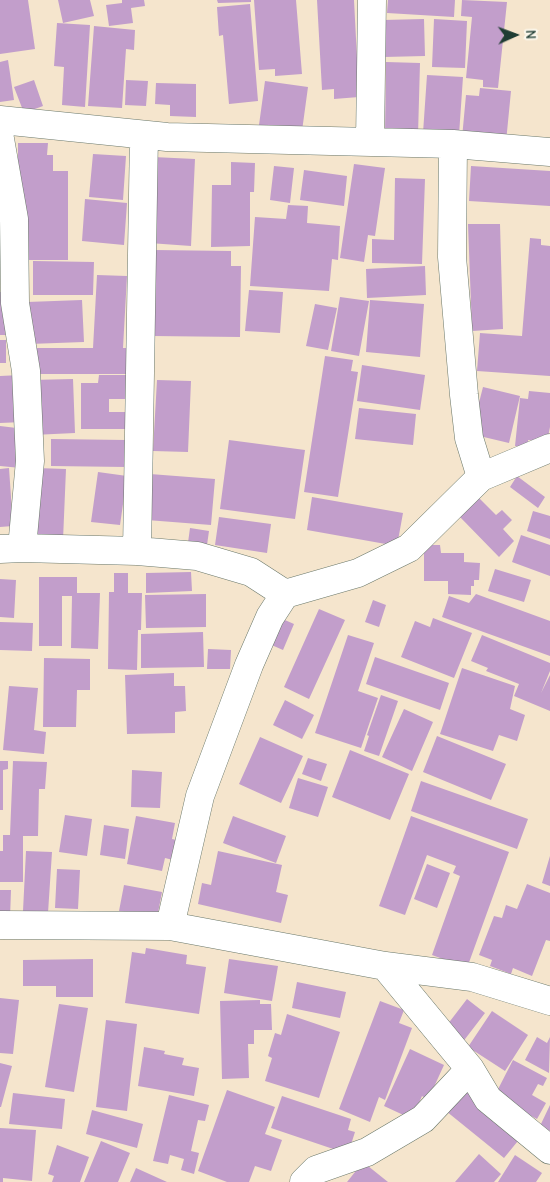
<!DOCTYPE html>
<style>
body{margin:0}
#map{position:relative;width:550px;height:1182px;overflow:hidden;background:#f5e5cd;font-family:"Comic Neue",sans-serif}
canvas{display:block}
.north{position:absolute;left:490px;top:10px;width:50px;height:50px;-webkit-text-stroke:4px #fbf7ec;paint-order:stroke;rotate:88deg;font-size:14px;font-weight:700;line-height:20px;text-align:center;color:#1f3d34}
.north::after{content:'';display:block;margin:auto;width:18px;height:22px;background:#1f3d34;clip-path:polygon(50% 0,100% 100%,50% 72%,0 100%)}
</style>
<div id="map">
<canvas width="550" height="1182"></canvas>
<div class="north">N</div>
</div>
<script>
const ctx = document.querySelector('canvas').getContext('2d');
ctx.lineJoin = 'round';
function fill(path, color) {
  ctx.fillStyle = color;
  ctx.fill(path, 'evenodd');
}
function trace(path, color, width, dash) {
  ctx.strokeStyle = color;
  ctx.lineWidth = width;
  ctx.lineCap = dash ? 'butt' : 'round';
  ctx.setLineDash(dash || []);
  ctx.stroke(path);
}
const building = new Path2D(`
 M0,0h28l7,49 -35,5z
 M58,0h32l4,16 -31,7z
 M122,0h22l1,6 -14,2 2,15 -24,3 -3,-21 16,-2z
 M217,0h34v2l-33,1z
 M254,0h42l6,74 -27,2v-7l-16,1z
 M317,0h37l5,97 -25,2v-10l-12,1z
 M388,0h67l-1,17 -67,-4z
 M462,0l45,2 -9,86 -15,-1v-7l-17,-2 6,-61 -11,-1z
 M250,4l8,97 -29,3 -6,-69 -4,1 -2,-29z
 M424,19l1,37 -41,1 -1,-37z
 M434,19l33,2 -2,47 -33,-1z
 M57,23l33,2 -5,82 -23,-2 2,-38 -10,-1z
 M94,26l41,4 -1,20 -8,-1 -4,59 -34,-2z
 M8,60l6,40 -14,2v-40z
 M386,62l34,1 -2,72 -33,-1z
 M427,75l36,2 -4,58 -36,-2z
 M34,80l9,26 -19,7 -10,-26z
 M126,80l22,1 -2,25 -21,-1z
 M265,81l43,6 -6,44 -43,-6z
 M156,83l40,1v33l-26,-1v-11l-15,-1z
 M480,88l31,3 -5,51 -44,-4 4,-43 13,1z
 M18,143h30l-1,12h6v16h15v89h-50z
 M93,154l33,2 -3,44 -34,-3z
 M153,157l42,2 -4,87 -42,-3z
 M231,162l24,1 -1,29h-4v54l-39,1 1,-62h19z
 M354,164l31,4 -10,68 -7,-1 -4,27 -24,-4z
 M274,166l20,2 -4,35 -20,-3z
 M471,166l79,5v35l-81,-5z
 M304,170l43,6 -3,30 -44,-6z
 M395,178l30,1 -3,85 -50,-1v-24l22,1z
 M85,199l42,4 -3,42 -42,-4z
 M288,205l20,1 -1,17 33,3 -2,34 -6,-1 -3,32 -79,-5 5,-69 31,2z
 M468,224h32l3,105 -31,2z
 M530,238l11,1v6l9,1v130l-73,-5 3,-38 42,3z
 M154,250l77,1v15h10l-1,71 -87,-1z
 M33,261l61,1 -1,33h-60z
 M425,266l1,29 -59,3 -1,-29z
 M97,275l30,1 -4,72h6v26h-96l-1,-26h61z
 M249,290l34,2 -3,41 -35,-2z
 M0,292h4l8,40h-7l1,3h-6z
 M340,297l29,4 -10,55 -28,-5z
 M82,300l2,42 -55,2 -2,-42z
 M370,300l54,4 -4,53 -54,-5z
 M315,304l22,4 -9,42 -22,-4z
 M0,340h6v23h-6z
 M325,356l28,4 -2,11 7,1 -20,125 -34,-5z
 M362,365l63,10 -5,35 -63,-9z
 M21,375l2,47 -23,1v-47z
 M99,375h27v24h-17v13h16v17h-44v-46h17z
 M73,379l2,54 -42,2 -2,-55z
 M157,380l34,1 -3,71 -35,-1z
 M483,387l37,9 -11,47 -38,-9z
 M529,391l21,2v34l-3,15 -19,-2v7l-13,-1 5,-48 8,1z
 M359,408l57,6 -3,31 -58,-6z
 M0,426l25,3 -4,39 -21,-2z
 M51,439l75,1v27l-75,-1z
 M229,440l76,10 -10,69 -75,-10z
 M9,468l4,58 -13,1v-58z
 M36,468l30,1 -3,71 -26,-1 2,-34z
 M98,472l29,4 -7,49 -29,-3z
 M150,474l65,5 -4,46 -64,-5z
 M517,476l28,21 -7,11 -28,-21z
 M312,497l91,16 -6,33 -90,-16z
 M479,498l17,17 6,-5 10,10 -9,9 11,12 -15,16 -39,-40z
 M533,511l17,5v23l-23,-8z
 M219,517l52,7 -4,29 -52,-8z
 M190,528l19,3 -3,21 -19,-2z
 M521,535l29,10v31l-38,-14z
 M424,545h16l1,8h23v9l16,1 -1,17h-5v6h-3v9l-23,-1v-13h-24z
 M495,569l36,11 -7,22 -36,-11z
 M191,572l1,19 -46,2v-20z
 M114,573h14v20h14l-1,37h-3l-1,40 -29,-1 1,-77h5z
 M39,577h38v16h23l-2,56 -27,-1 1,-52h-10v50h-23z
 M0,579l16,1 -2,38 -14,-1z
 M206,594v33l-60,1 -1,-33z
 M476,594l74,27v35l-108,-39 7,-21 20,7z
 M373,600l13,5 -7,22 -14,-5z
 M319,609l26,11 -36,79 -25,-12z
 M278,617l16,7 -11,26 -16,-7z
 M433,618l39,15 -18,45 -53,-21 14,-36 15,6z
 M0,622l33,1 -1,28 -32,-1z
 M203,632l1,35 -63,1v-34z
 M348,635l26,8 -16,48 20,7 -17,50 -46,-15z
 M482,635l68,28v8l-9,22 9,-18v36l-36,-15 5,-12 -33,-13 2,-3 -17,-7z
 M208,649l23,1 -1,19h-23z
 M375,657l74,26 -9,27 -74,-26z
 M44,658l46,1v31h-13l-1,37h-33z
 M462,668l53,18 -5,23 15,6 -8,26 -18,-6 -6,16 -53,-17z
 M174,673v13h11l1,25 -11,1v21l-48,1 -2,-59z
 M9,686l29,2 -4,42 12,2 -2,22 -41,-4z
 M381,695l17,6 -19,55 -15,-5 5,-15 -2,-1z
 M285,700l29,15 -12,24 -29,-14z
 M404,709l29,13 -21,49 -30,-14z
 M437,736l69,28 -15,36 -68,-28z
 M260,737l43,19 -22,47 -42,-19z
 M350,750l59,24 -19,46 -58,-23z
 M308,758l19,6 -6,17 -19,-7z
 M0,761h8v8l-5,1v40h-3z
 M13,761l34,1 -2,27h-6l-1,47h-15v46h-23v-31h3v-16h7z
 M132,770l30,2 -2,36 -29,-1z
 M298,778l30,9 -10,30 -29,-9z
 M421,781l107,38 -11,30 -106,-38z
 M65,815l27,4 -5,37 -28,-4z
 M136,816l39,7 -3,16 5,1 -4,20 -8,-2 -3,13 -35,-7z
 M233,816l53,20 -10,27 -53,-20z
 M411,816l98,36 -42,116 -35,-13 28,-79 -7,-3 3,-7 -29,-11 -22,60 -26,-9z
 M104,825l25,4 -4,30 -25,-4z
 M26,851l26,1 -4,61 -25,-2z
 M218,851l64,14 -6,27 12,3 -7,28 -83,-19 4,-21 9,2z
 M550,856v30l-8,-3z
 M427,864l23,9 -13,35 -23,-9z
 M57,869l23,1 -2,39 -23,-1z
 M527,884l23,9v48l-4,-1 -14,36 -19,-8 -2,6 -21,-8 2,-6 -13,-5 15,-39 8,2 4,-13 11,4z
 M124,885l38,7 -5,26 -38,-7z
 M0,890h11l-1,28h-10z
 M146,948l41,7 -1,9 20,3 -7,47 -74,-11 7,-51 13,2z
 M93,959v38h-37v-11h-33v-26z
 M229,959l49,7 -6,35 -48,-8z
 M297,982l49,10 -6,26 -48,-10z
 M0,998l19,2 -6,54 -13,-1z
 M467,999l18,14 -23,30 -18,-14z
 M260,1000v4h11l1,26h-18v14h-6l1,34 -27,1 -2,-78z
 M380,1001l24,9 -5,13 13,5 -27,72 -6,-3 -9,25 -31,-13z
 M59,1004l29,4 -14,84 -29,-5z
 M492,1011l36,24 -23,36 -37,-24z
 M287,1014l53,18 -21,66 -54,-17 7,-23 -4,-2 7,-23 6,2z
 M106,1020l31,4 -10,87 -31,-4z
 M537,1037l10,6 3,-6 -1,36 -24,-13z
 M144,1047l21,4 -1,3 20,4 -2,7 17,3 -5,28 -56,-10z
 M410,1049l34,16 -16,35 -6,-4 -10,23 -28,-13z
 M513,1060l34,18 -4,8 -5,-2 -6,11 14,8 -9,16 -43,-22z
 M0,1063l12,3 -11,41h-1z
 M464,1089l58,47 -18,22 -58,-47z
 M227,1090l48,17 -10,27 17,6 -11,31 -16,-5 -6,16h-22l-29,-11z
 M13,1093l52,6 -3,30 -53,-5z
 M169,1095l40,10 -4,16 -7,-1 -7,31 8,2 -5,21 -13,-4 3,-11 -14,-4 -2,9 -15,-3z
 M282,1096l69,23 -3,11 7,2 -7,22 -77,-26z
 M550,1105v26l-10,-5z
 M92,1110l51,14 -6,24 -51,-14z
 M0,1128l36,2 -4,51 -29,-3v4h-3z
 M101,1141l29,12 -12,29h-34z
 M57,1145l32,12 -9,25h-28l2,-6 -6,-2z
 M479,1154l22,20 -7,8h-39z
 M515,1155l27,18 -6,9h-38z
 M363,1162l25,20h-41z
 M136,1168l31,14h-37z`);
const minor = new Path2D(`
 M0,120l167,17 286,7 97,8
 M0,139l14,80 1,84 11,68 4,90 -8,87
 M370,142l2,-142
 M453,144l-1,113 12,138 5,43 12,39
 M0,549l22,-1 115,3 60,5 54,16 34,22
 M137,551l7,-416
 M0,925l170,1 215,40 87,11 78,24
 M170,926l30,-130 49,-131 21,-48 15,-23 73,-21 51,-25 72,-71 69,-29
 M385,966l85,103 18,30 62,51
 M304,1182l12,-12 51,-18 56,-33 47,-50`);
fill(building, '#c29ecb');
trace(minor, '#6a786a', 29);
trace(minor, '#fff', 28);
</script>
